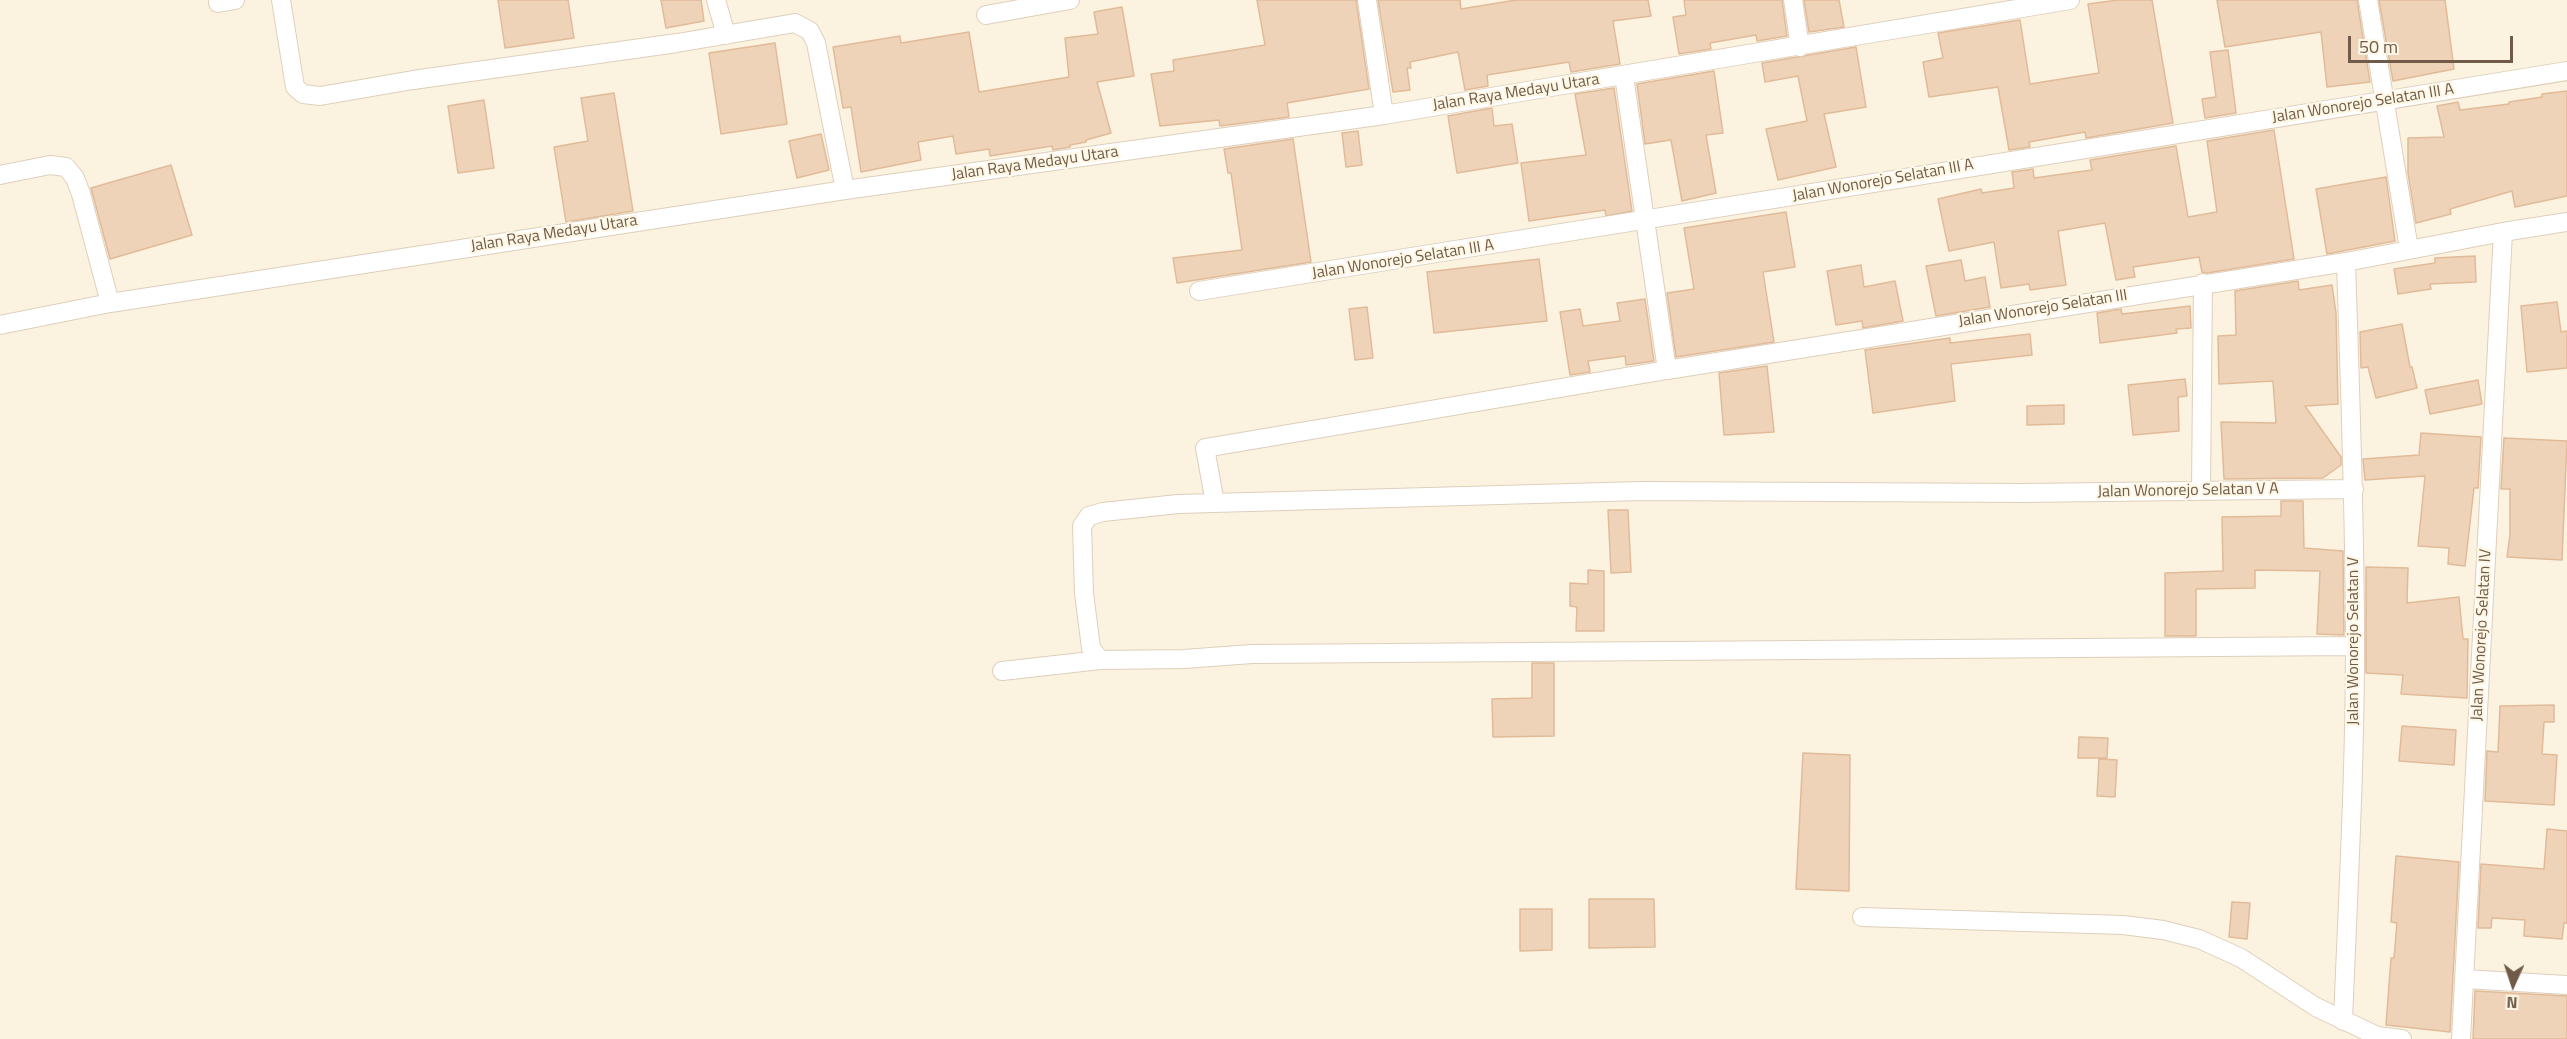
<!DOCTYPE html>
<style>
body{margin:0}
#map{position:relative;width:2567px;height:1039px;overflow:hidden;background:#fbf3df;font-family:"Titillium Web",sans-serif}
canvas{display:block}
.north{position:absolute;left:2483px;top:955px;width:60px;height:60px;-webkit-text-stroke:4px #fef7e5;paint-order:stroke;rotate:183deg;font-size:16px;font-weight:700;line-height:24px;text-align:center;color:#705a48}
.north::after{content:'';display:block;margin:auto;width:21px;height:27px;background:#705a48;clip-path:polygon(50% 0,100% 100%,50% 72%,0 100%)}
.scale{position:absolute;left:2348px;top:36px;width:165px;height:27px;box-sizing:border-box;border:3px solid #705a48;border-top:0;padding-left:8px;font-size:18px;line-height:21px;white-space:nowrap;color:#705a48;-webkit-text-stroke:4px #fef7e5;paint-order:stroke}
</style>
<div id="map">
<canvas width="2567" height="1039"></canvas>
<div class="north">N</div>
<div class="scale">50 m</div>
</div>
<script>
const ctx = document.querySelector('canvas').getContext('2d');
ctx.lineJoin = 'round';
function fill(path, color) {
  ctx.fillStyle = color;
  ctx.fill(path, 'evenodd');
}
function trace(path, color, width, dash) {
  ctx.strokeStyle = color;
  ctx.lineWidth = width;
  ctx.lineCap = dash ? 'butt' : 'round';
  ctx.setLineDash(dash || []);
  ctx.stroke(path);
}
function drawText(font, color, halo, rows, align = 'center') {
  ctx.font = font + ' "Titillium Web",sans-serif';
  ctx.lineWidth = 4.5;
  ctx.setLineDash([]);
  ctx.textBaseline = 'middle';
  ctx.strokeStyle = halo;
  ctx.fillStyle = color;
  for (const [text, x, y, turn = 0] of rows) {
    ctx.save();
    ctx.translate(x, y);
    ctx.rotate((+turn || 0) * Math.PI / 180);
    ctx.textAlign = isNaN(turn) ? turn : align;
    if (halo) ctx.strokeText(text, 0, 0);
    ctx.fillText(text, 0, 0);
    ctx.restore();
  }
}
const building = new Path2D(`
 M498,0h70l6,38 -69,10z
 M661,0h40l3,21 -38,7z
 M1257,0h99l13,89 -82,14 2,14 -69,9 -1,-6 -59,6 -9,-52 23,-3 -1,-11 92,-15z
 M1378,0h82l1,9 55,-9h132l3,16 -38,5 7,43 -49,8 -2,-10 -82,13 1,11 -23,4 -7,-38 -48,10 1,6h-4l3,22 -17,2z
 M1684,0h98l5,36 -30,5 -1,-6 -46,8 1,6 -32,5 -6,-37 13,-2z
 M1804,0h35l5,27 -35,5z
 M2118,0h34l21,123 -87,15 -1,-6 -56,10 1,5 -21,3 -11,-63 -69,10 -6,-35 20,-4 -5,-25 82,-13 10,64 69,-11 -11,-69z
 M2217,0h140l13,82 -43,5 -6,-55 -96,15z
 M2379,0h66l9,69 -61,12z
 M1122,7l12,69 -37,6 14,51 -25,7v2l-16,3v2l-17,3 -1,-4 -62,10 -1,-7 -33,5 -3,-18 -35,6 3,18 -60,12 -10,-65 -8,1 -10,-61 67,-11 1,7 68,-11 10,60 90,-15 -4,-39 33,-4 -4,-22z
 M775,43l12,81 -66,10 -12,-81z
 M1856,47l10,60 -42,7 12,53 -58,13 -12,-51 41,-8 -9,-45 -33,6 -3,-19z
 M2228,50l8,63 -31,5 -3,-19 14,-2 -6,-45z
 M1714,71l9,62 -17,2 10,58 -34,8 -11,-61 -26,4 -8,-60z
 M1614,88l18,123 -26,5 -1,-6 -76,11 -8,-58 65,-8 -11,-61z
 M2567,91v105l-52,11 -3,-16 -62,18 1,5 -35,9 -8,-50v-35l36,-1 -7,-31 21,-4 2,8 49,-6v-2l33,-5v-3z
 M614,93l19,118 -67,11 -12,-75 34,-6 -7,-43z
 M484,100l10,68 -36,5 -10,-67z
 M1492,108l2,18 18,-2 6,39 -61,10 -9,-57z
 M2274,130l20,129 -87,14 -5,-1 -3,-15 -66,10 2,10 -19,3 -11,-57 -47,8 8,54 -36,5 -1,-6 -28,4 -7,-46 -45,9 -11,-52 43,-10 1,4 32,-5 -2,-16 21,-3 1,9 58,-8 -2,-10 86,-14 12,71 29,-5 -10,-71z
 M1358,131l4,34 -16,2 -4,-34z
 M821,134l8,36 -32,8 -8,-37z
 M1293,139l18,123 -134,21 -4,-25 69,-8 -11,-77h-3l-4,-24z
 M171,165l21,70 -82,24 -19,-71z
 M2386,177l9,64 -68,13 -11,-65z
 M1786,212l9,55 -32,5 11,70 -98,15 -9,-64 27,-4 -10,-61z
 M2475,256l1,26 -46,2 1,5 -33,5 -4,-25 41,-6v-5z
 M1539,259l8,62 -113,12 -7,-61z
 M1961,260l4,21 20,-4 5,30 -54,9 -10,-50z
 M1861,265l3,22 31,-6 8,40 -40,7 -1,-7 -26,4 -9,-54z
 M2298,281l1,9 33,-5 4,28 2,91 -33,2 36,51v8l-18,13 -99,1 -3,-57 55,1 -3,-42 -54,3 -1,-48 18,-1 -1,-44z
 M1645,299l9,62 -28,4 -1,-9 -37,5 2,11 -20,3 -10,-63 20,-3 3,17 37,-5 -3,-18z
 M2557,302l4,30 6,-1v37l-40,4 -6,-66z
 M2190,306l1,22 -15,1 1,4 -77,10 -3,-30 24,-4 1,5z
 M1367,307l6,51 -18,2 -6,-51z
 M2402,324l8,43h2l5,21 -41,10 -8,-31 -7,1 -1,-36z
 M2030,334l2,21 -81,9 4,37 -82,12 -8,-63 85,-12v5z
 M1767,366l7,66 -50,3 -5,-62z
 M2185,379l2,17 -9,1 1,34 -46,4 -5,-50z
 M2478,380l4,24 -52,10 -5,-24z
 M2064,405v19l-37,1v-19z
 M2421,433l60,4 -3,51h-4l-9,78 -17,-2 1,-16 -31,-2 7,-70 -60,4 -2,-21 56,-4z
 M2504,438l63,3 -5,119 -55,-3 3,-22v-46h-9z
 M2281,501h22l1,47 39,3 1,84 -27,-1 3,-63 -65,-1v18l-59,1v47h-31v-63l58,-2 -1,-54 59,-1z
 M1608,510h20l3,62 -20,1z
 M2366,567l42,1 -1,35 52,-6 4,42h5l-1,59 -66,-4 2,-19 -37,-2z
 M1588,570l16,1v60h-28l1,-24 -7,-1v-23l18,1z
 M1532,663h22v73l-61,1 -1,-38 40,-1z
 M2554,705v17h-10l-2,32 15,1 -3,50 -69,-4 2,-50 11,1 2,-46z
 M2402,726l54,4 -2,35 -55,-4z
 M2079,737l29,1 -1,20h-29z
 M1803,753l47,2 -1,136 -53,-2z
 M2099,759l18,1 -2,37 -18,-1z
 M2547,829l20,2v92h-3l-2,16 -38,-3 1,-16 -33,-2 -1,10h-13l3,-64 63,5z
 M2396,856l63,6 -9,170 -64,-7 5,-67h3l3,-35 -6,-1z
 M1589,899h65l1,48 -66,1z
 M2232,902l18,1 -3,36 -18,-2z
 M1520,909h32v41l-32,1z
 M2475,991l92,5v43h-94z`);
const minor = new Path2D(`
 M281,0l14,87 8,7 17,2 93,-16 264,-37 118,-20 15,8 6,12 29,147
 M716,0l10,35
 M1367,0l17,115
 M1793,0l7,47
 M2368,0l41,249
 M218,3l17,-3
 M986,15l84,-15
 M1624,76l43,294 679,-108 157,-30 64,-10
 M0,175l50,-10 16,2 9,11 6,16 29,109
 M1199,291c456,-70 912,-147 1368,-220
 M0,325l110,-22 735,-113 539,-75 686,-115
 M2201,490l2,-207
 M1215,503l-10,-55 462,-78
 M1100,660l-9,-12 -7,-55 -2,-67 7,-10 14,-4 75,-8 464,-13 381,2 331,-4
 M1002,671l98,-11 84,-1 68,-5 1103,-8
 M1862,917l261,8 40,5 36,9 42,19 75,49 61,29
 M2465,979l102,6
 M2343,1021c5,-126 12,-252 12,-377 0,-128 -5,-255 -9,-382
 M2377,1039v-3l25,3
 M2461,1039l42,-807`);
const streetNames = [
 ["Jalan Raya Medayu Utara",1516,93,-9],
 ["Jalan Wonorejo Selatan III A",2363,104,-9],
 ["Jalan Raya Medayu Utara",1035,164,-8],
 ["Jalan Wonorejo Selatan III A",1883,181,-10],
 ["Jalan Raya Medayu Utara",554,234,-9],
 ["Jalan Wonorejo Selatan III A",1403,260,-9],
 ["Jalan Wonorejo Selatan III",2043,309,-9],
 ["Jalan Wonorejo Selatan V A",2188,491,-1],
 ["Jalan Wonorejo Selatan IV",2482,635,-87],
 ["Jalan Wonorejo Selatan V",2354,641,-90]
];
fill(building, '#efd3b8');
trace(building, '#e1bb99', 1.5);
trace(minor, '#decfbc', 20);
trace(minor, '#fff', 18);
drawText('16px', '#705a48', '#fef7e5', streetNames);
</script>
